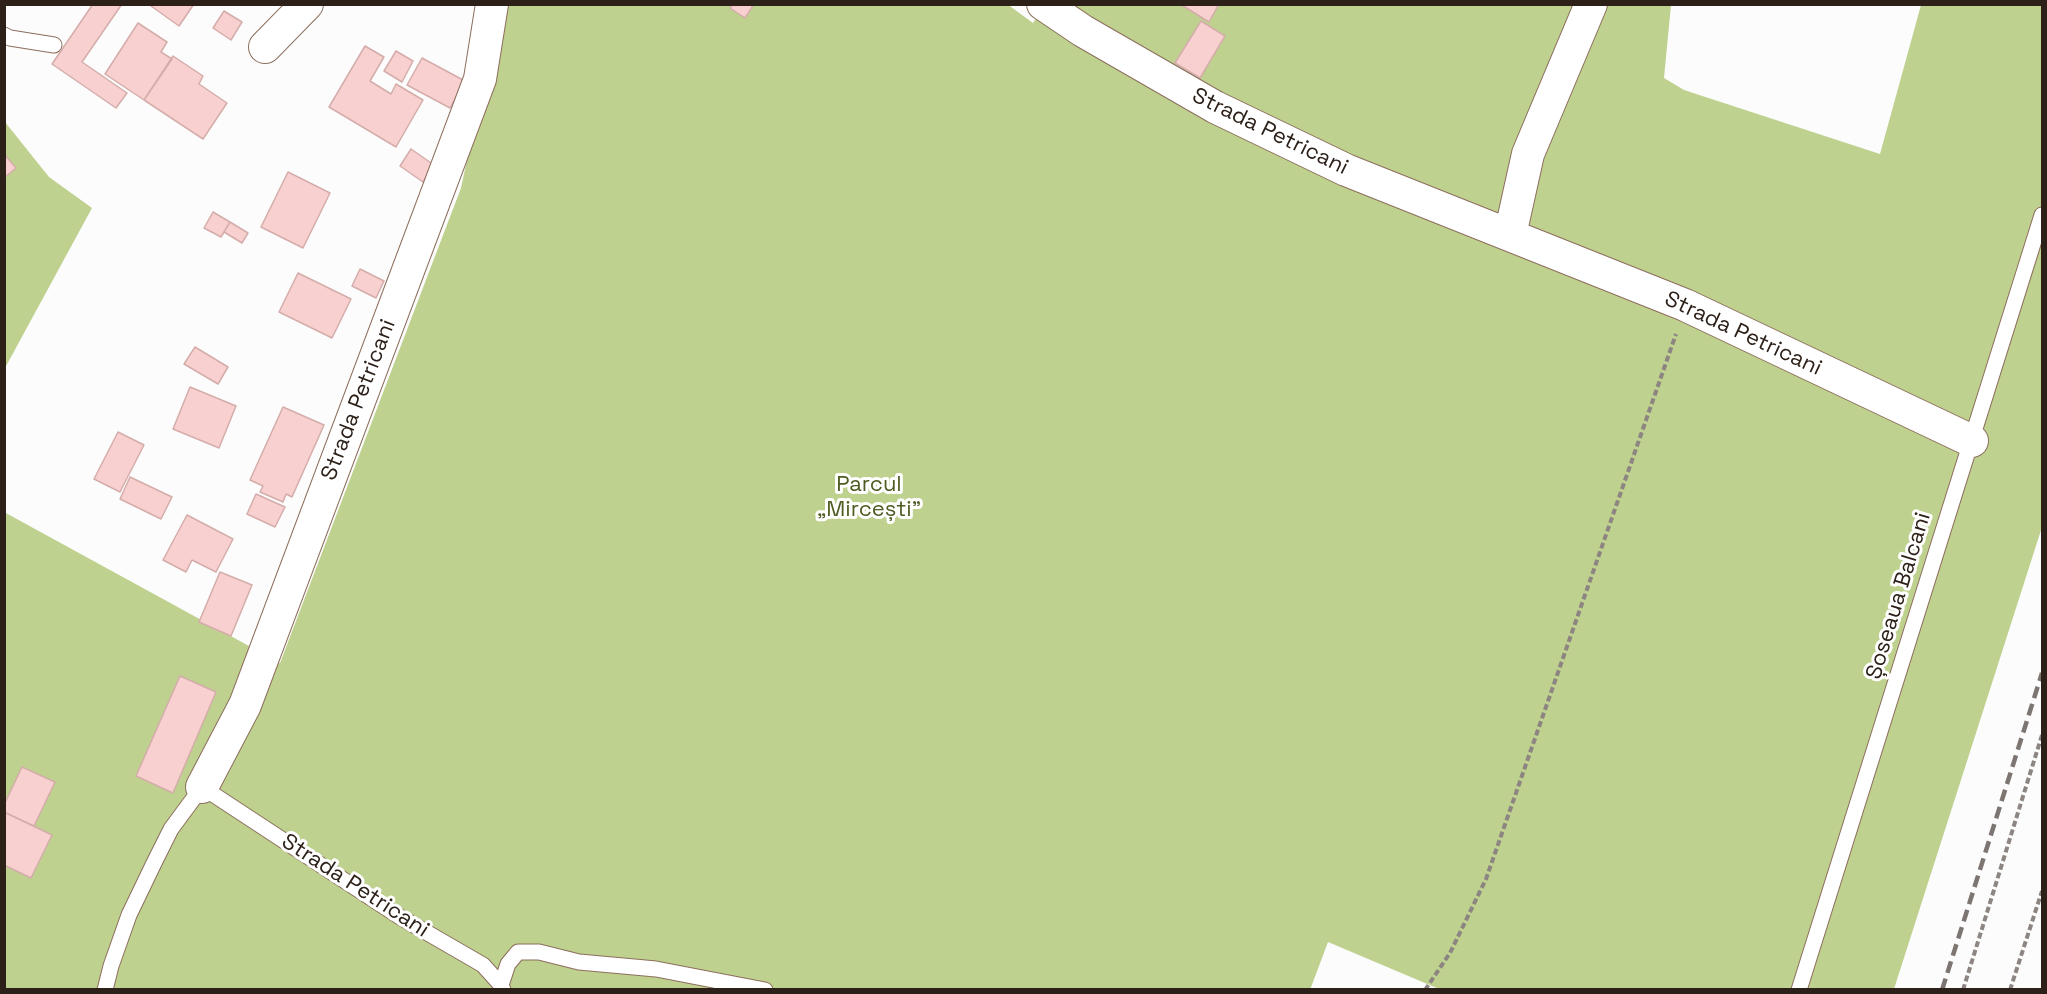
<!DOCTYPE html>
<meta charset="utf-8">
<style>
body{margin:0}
#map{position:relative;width:2047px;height:994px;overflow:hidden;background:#fcfcfc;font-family:"Space Grotesk",sans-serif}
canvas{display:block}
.frame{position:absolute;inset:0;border:6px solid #2c2019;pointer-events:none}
</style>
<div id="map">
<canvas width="2047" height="994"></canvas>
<div class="frame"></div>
</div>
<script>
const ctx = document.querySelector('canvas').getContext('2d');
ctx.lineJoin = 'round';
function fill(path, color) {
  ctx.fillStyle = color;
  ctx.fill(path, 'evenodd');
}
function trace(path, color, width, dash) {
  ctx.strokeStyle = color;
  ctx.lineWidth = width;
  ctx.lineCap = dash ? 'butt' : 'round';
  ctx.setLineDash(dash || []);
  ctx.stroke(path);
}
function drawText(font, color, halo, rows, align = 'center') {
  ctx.font = font + ' "Space Grotesk",sans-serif';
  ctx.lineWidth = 6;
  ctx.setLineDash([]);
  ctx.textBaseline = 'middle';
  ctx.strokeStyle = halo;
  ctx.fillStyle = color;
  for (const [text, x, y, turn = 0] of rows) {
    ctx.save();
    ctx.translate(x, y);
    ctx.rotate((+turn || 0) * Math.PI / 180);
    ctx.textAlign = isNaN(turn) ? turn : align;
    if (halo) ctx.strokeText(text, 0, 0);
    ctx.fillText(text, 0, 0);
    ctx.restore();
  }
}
const green = new Path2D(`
 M1007,4l26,19 12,-19 626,1 -7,73 20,12 196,64 41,-149h121v522l-148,462h-455l-111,-47 -18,48 -1305,-1 -1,-477 276,151 181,-475 39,-183z
 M5,122l44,55 43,31 -87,160z`);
const building = new Path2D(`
 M93,4h29l-40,58 45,31 -11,15 -64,-44z
 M152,4h42l-15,22 -28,-20z
 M733,4h21l-9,14 -15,-10z
 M1180,4h39l-10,18z
 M224,11l18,11 -11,18 -18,-12z
 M1201,21l24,15 -25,42 -25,-15z
 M138,23l29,19 -6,10 11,7 -28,41 -39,-26z
 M365,46l19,11 -14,24 21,13 5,-10 27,16 -27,47 -67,-40z
 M396,51l17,10 -11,21 -18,-11z
 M173,56l30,20 -4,8 28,19 -24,36 -59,-39z
 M422,58l43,23 -15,27 -43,-23z
 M411,149l23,16 -11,17 -23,-16z
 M4,154l12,14 -12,10z
 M288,172l42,21 -27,55 -42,-21z
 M213,212l17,10 -9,15 -17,-9z
 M230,222l18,11 -6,10 -18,-11z
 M360,269l24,12 -8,17 -24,-12z
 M298,273l53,26 -19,39 -53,-26z
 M195,347l33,20 -10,17 -34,-20z
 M190,387l46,19 -17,42 -46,-19z
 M283,407l41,18 -32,72 -6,-3 -3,8 -23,-10 3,-6 -13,-6z
 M118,432l26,13 -24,47 -26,-13z
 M130,477l42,20 -11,22 -41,-20z
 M256,494l29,13 -10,20 -28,-13z
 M187,515l46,24 -17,33 -24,-12 -6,12 -23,-12z
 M220,572l32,13 -21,51 -32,-14z
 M180,676l36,16 -43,101 -37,-17z
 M22,767l33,15 -21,44 -30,-14v-7z
 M4,812l48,23 -21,43 -27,-13z`);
const path = new Path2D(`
 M1425,990l25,-37 36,-74 190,-545
 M1963,990l79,-255
 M2010,990l32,-99`);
const service = new Path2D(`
 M4,35l6,3 44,7
 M501,985l7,-21 10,-12h21l40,10 77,7 109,21
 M105,990l6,-24 18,-51 25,-52 17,-34 31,-42 198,130 83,48 18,20 2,5
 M1799,990l243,-775`);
const minor = new Path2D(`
 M1043,4l40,27 132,76 131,63 339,135 287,136
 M265,47l42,-43
 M1510,235l18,-81 63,-150
 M202,787l43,-82 235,-626 12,-75`);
const rail = new Path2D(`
 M1942,990l100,-317`);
const streetNames = [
 ["Strada Petricani",1270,132,26],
 ["Strada Petricani",1743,334,25],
 ["Strada Petricani",359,400,-69],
 ["Șoseaua Balcani",1899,596,-73],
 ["Strada Petricani",355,886,33]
];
const parkNames = [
 ["Parcul",869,485],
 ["„Mircești”",869,510]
];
fill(green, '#bfd18f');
fill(building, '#f7d0cf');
trace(building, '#d4adab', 1.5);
trace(service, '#8c6e5d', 17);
trace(minor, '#8c6e5d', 34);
trace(path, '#8c8581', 4, [6, 3]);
trace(service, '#fff', 15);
trace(minor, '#fff', 32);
trace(rail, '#7c7571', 4.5, [12, 6]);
drawText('22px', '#2c2019', '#fff', streetNames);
drawText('22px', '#4f5c22', '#fff', parkNames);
</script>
